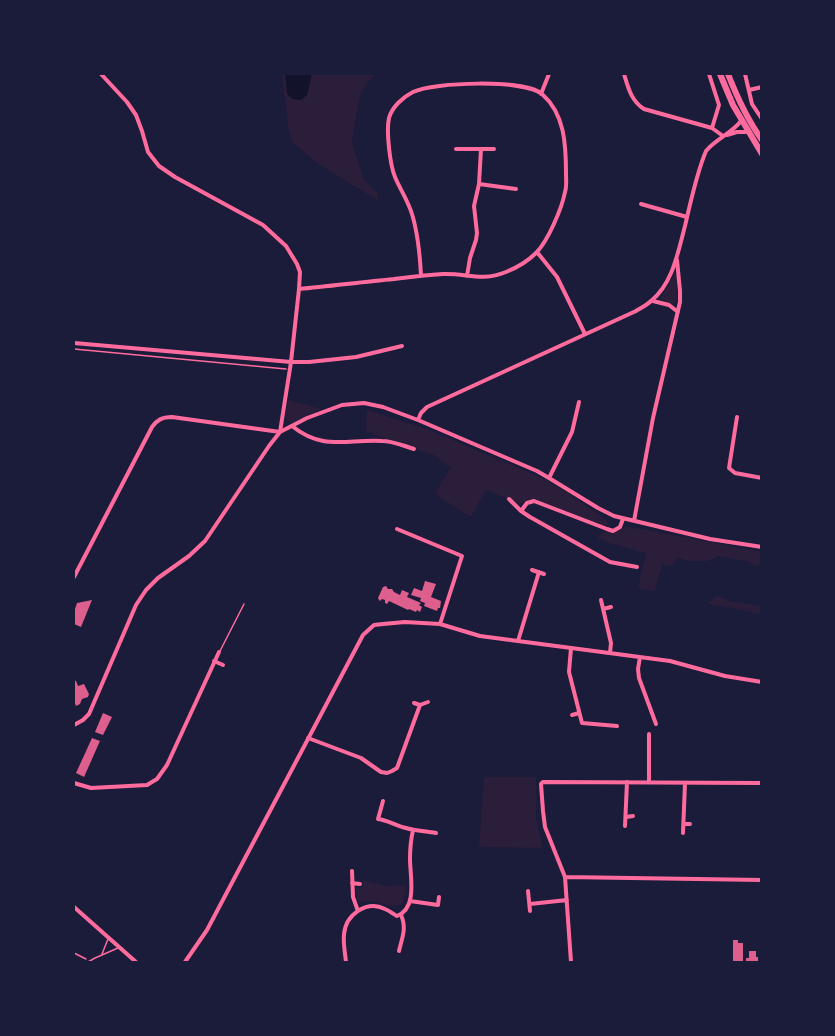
<!DOCTYPE html>
<style>
body{margin:0}
#map{position:relative;width:835px;height:1036px;overflow:hidden;background:#1b1b3a;font-family:Jost,sans-serif}
canvas{display:block}
.frame{position:absolute;inset:0;border:75px solid #1b1b3a;pointer-events:none}
</style>
<div id="map">
<canvas width="835" height="1036"></canvas>
<div class="frame"></div>
</div>
<script>
const ctx = document.querySelector('canvas').getContext('2d');
ctx.lineJoin = 'round';
function fill(path, color) {
  ctx.fillStyle = color;
  ctx.fill(path, 'evenodd');
}
function trace(path, color, width, dash) {
  ctx.strokeStyle = color;
  ctx.lineWidth = width;
  ctx.lineCap = dash ? 'butt' : 'round';
  ctx.setLineDash(dash || []);
  ctx.stroke(path);
}
const green = new Path2D(`
 M282,74h94l-8,8 -8,13 -8,47 12,38 15,14 -2,6 -60,-37 -25,-21 -4,-16z
 M675,272l1,1 1,27 -4,5 -13,-6 10,-16z
 M288,400l34,9 -29,13 -5,-1 -3,-3z
 M367,410l60,19 115,49 24,14 41,28 1,4 -3,3 -74,-28 -11,5 -34,-14 -15,27 -36,-23 15,-26 -16,-13 -54,-18 -14,-7z
 M625,526l133,25 3,1v12l-5,3 -5,-5 -32,-6 -12,5h-18l-11,-3 -7,8 -9,-2 -7,27 -17,-3 8,-35 -37,-10 -11,-5 4,-6c9,1 16,2 23,-6z
 M717,596l10,3v2l34,5v8l-52,-10v-2z
 M484,777h52v43l7,28 -64,-1z
 M363,880l23,6 19,-1v9l-3,10c-15,7 -24,-8 -43,-1l-2,-4 -1,-11 7,-1 1,-3z`);
const water = new Path2D(`
 M285,74h27l-5,21 -6,5 -9,-1 -5,-5z`);
const building = new Path2D(`
 M425,581l11,3 -5,13 10,4 -1,7h-2l-1,3 -13,-5 1,-3 -5,-2 1,-3 -10,-3 3,-7 8,3z
 M386,586l2,3h4l2,3 6,3 2,-5 7,3 -2,4 14,6 -2,2 3,2 -2,5 -3,-2 -1,2 -7,-3 -1,1 -19,-9 -2,3 -2,-1v-3l-3,-1 -2,2 -1,-1 -1,-2 5,-11z
 M92,600l-11,27 -7,-3v-12l3,-9z
 M74,680l2,1 2,5 6,-2 5,10 -1,3 -6,2 -2,5 -4,2 -2,-5z
 M103,713l9,4 -9,18 -8,-3z
 M92,738l8,3 -16,36 -8,-4z
 M733,940h5v3h5v19h-10z
 M749,951h7v6h2v5h-12v-4h3z`);
const path = new Path2D(`
 M74,349l212,20
 M74,953l12,6`);
const service = new Path2D(`
 M220,651l24,-47
 M102,954l6,-15
 M88,962l7,-4 23,-10`);
const minor = new Path2D(`
 M101,74l26,28 9,13 6,16 6,21 11,14 16,11 88,48 23,21 11,18 3,8 -1,17 -8,73 -11,70
 M624,74c4,13 7,27 20,35l68,19 11,8
 M709,74l10,31 -7,23
 M745,74l7,30 10,15
 M749,90l13,-3
 M541,94l8,-20
 M727,135l10,-3h10
 M456,149h38
 M479,184l37,5
 M641,204l46,13
 M537,252l20,25 28,57
 M467,276l3,-18 6,-18 1,-7 -3,-27 5,-22 2,-35
 M299,289c32,-3 63,-7 95,-10 16,-2 33,-4 49,-5 24,-1 38,8 63,-2 10,-4 22,-11 30,-19 12,-12 26,-45 29,-61 2,-6 1,-13 1,-18 0,-29 -1,-60 -24,-80 -18,-15 -108,-12 -129,-2 -10,5 -21,15 -24,26 -3,13 1,47 6,59 5,12 13,24 17,37 6,20 8,41 9,62
 M653,301l16,4 9,7
 M74,343l217,19h18l47,-5 46,-11
 M737,417l-8,51 6,5 27,5
 M418,420l3,-7 6,-6 209,-96c5,-3 11,-6 15,-10 22,-18 27,-49 34,-75 5,-22 12,-54 21,-75 10,-12 26,-18 35,-30
 M292,426c31,25 54,13 90,15 11,0 22,5 32,8
 M549,478l23,-46 7,-30
 M509,499l12,12 9,6 80,45 27,5
 M521,511l6,-8 7,-2 73,28 6,2 7,-4 3,-8
 M634,521l19,-103 27,-116v-11l-3,-31
 M397,529l65,27 -22,68
 M532,570l12,4
 M74,577l78,-150c5,-7 10,-10 20,-10l108,15
 M601,600l10,43 -1,10
 M603,609l8,-2
 M518,641l21,-69
 M571,648l-2,24 13,51 35,3
 M640,657l-2,12 1,9 17,46
 M214,661l9,4
 M414,703l6,2 8,-3
 M572,715l7,-2
 M74,725l9,-5 6,-6 47,-109 10,-15 12,-12 31,-22 16,-15 64,-95 11,-14 27,-14 35,-13 22,-2 19,4 35,13 119,51 12,7 49,30 16,8 96,23 52,8
 M649,734v48
 M308,738l53,20 20,14 6,1 5,-2 5,-3 23,-63
 M74,783l17,5 56,-3 10,-6 10,-14 52,-113
 M383,801l-5,18c9,1 19,7 28,9 10,3 20,3 30,5
 M626,817l7,-1
 M684,824h6
 M625,826l2,-44
 M683,833l2,-50
 M352,871l1,26 5,14
 M565,877l197,3
 M352,883l8,1
 M528,891l2,20
 M410,901l28,4 1,-8
 M530,904l37,-4
 M74,907l62,55
 M399,951c3,-13 8,-23 2,-36
 M185,962l22,-32 156,-295 11,-10 9,-1 22,-2 35,2 40,12 190,25 55,15 37,6
 M346,962c-1,-9 -3,-19 -2,-28 2,-20 23,-34 41,-25 5,2 8,5 12,7 21,-8 13,-40 13,-57 0,-10 1,-20 3,-29
 M571,962l-6,-85 -20,-50 -2,-16 -2,-27 2,-2 219,1`);
const trunk = new Path2D(`
 M720,74l13,31 29,49
 M728,74c9,23 19,45 34,66`);
fill(green, '#2a1e3b');
fill(water, '#12122b');
fill(building, '#dd5f8e');
trace(path, '#ff6b9d', 1.5);
trace(service, '#ff6b9d', 1.5);
trace(minor, '#ff6b9d', 4);
trace(trunk, '#ff6b9d', 6);
</script>
